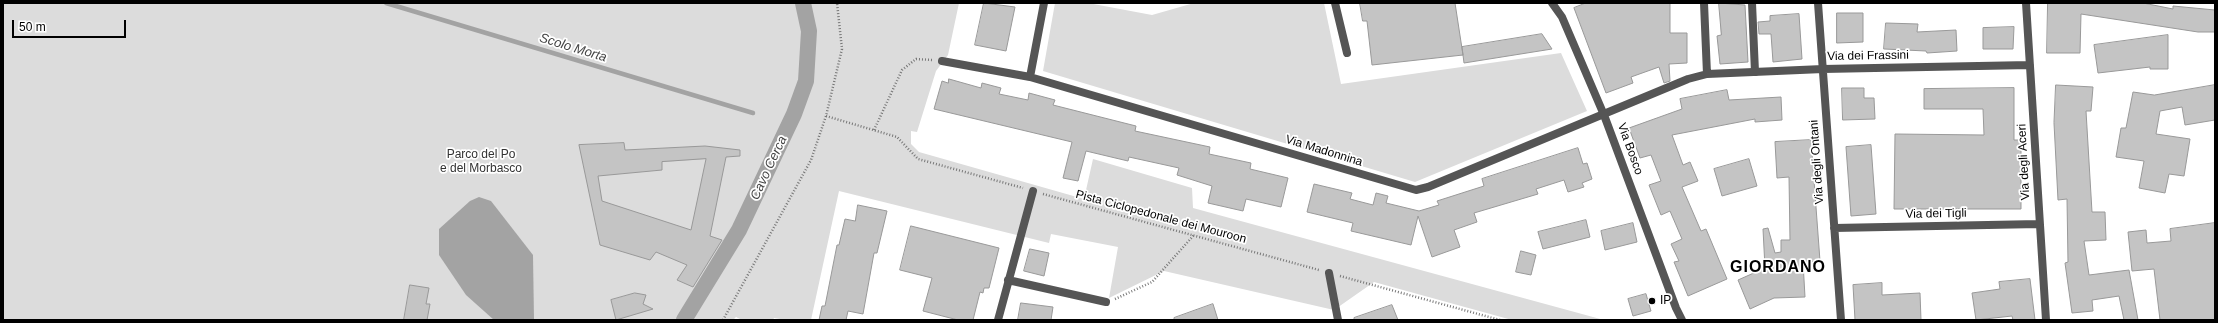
<!DOCTYPE html>
<style>
body{margin:0}
#map{position:relative;width:2218px;height:323px;overflow:hidden;background:#fff;font-family:Arial,sans-serif}
canvas{display:block}
.frame{position:absolute;inset:0;border:4px solid #000;pointer-events:none}
.scale{position:absolute;left:12px;top:20px;width:114px;height:18px;box-sizing:border-box;border:2px solid #000;border-top:0;padding-left:5px;font-size:12px;line-height:14px;white-space:nowrap;color:#000;-webkit-text-stroke:3px #fff;paint-order:stroke}
</style>
<div id="map">
<canvas width="2218" height="323"></canvas>
<div class="frame"></div>
<div class="scale">50 m</div>
</div>
<script>
const ctx = document.querySelector('canvas').getContext('2d');
ctx.lineJoin = 'round';
function fill(path, color) {
  ctx.fillStyle = color;
  ctx.fill(path, 'evenodd');
}
function trace(path, color, width, dash) {
  ctx.strokeStyle = color;
  ctx.lineWidth = width;
  ctx.lineCap = dash ? 'butt' : 'round';
  ctx.setLineDash(dash || []);
  ctx.stroke(path);
}
function drawText(font, color, halo, rows, align = 'center') {
  ctx.font = font + ' Arial,sans-serif';
  ctx.lineWidth = 3.5;
  ctx.setLineDash([]);
  ctx.textBaseline = 'middle';
  ctx.strokeStyle = halo;
  ctx.fillStyle = color;
  for (const [text, x, y, turn = 0] of rows) {
    ctx.save();
    ctx.translate(x, y);
    ctx.rotate((+turn || 0) * Math.PI / 180);
    ctx.textAlign = isNaN(turn) ? turn : align;
    if (halo) ctx.strokeText(text, 0, 0);
    ctx.fillText(text, 0, 0);
    ctx.restore();
  }
}
const green = new Path2D(`
 M3,3h956l-11,52 -12,16 -19,61 -6,-1v13l8,8 165,47 9,-40 99,29 1,20 411,112h-92l-138,-38 -40,28 -170,-39 -55,27 9,-51 -67,-13 -2,9 -210,-52 -28,129h-25l-12,-2 -1,2h-31l-6,-3 -3,3h-730z
 M1055,3h33l64,12 42,-12h130l17,81 220,-31 26,58 -172,71 -372,-111z`);
const water = new Path2D(`
 M479,197l12,4 42,54 1,65h-40l-28,-25 -27,-40v-26l31,-28z`);
const stream = new Path2D(`
 M386,3l367,110`);
const canal = new Path2D(`
 M684,320l55,-90 55,-116 12,-33 3,-50 -6,-28`);
const building = new Path2D(`
 M984,3l31,4 -9,44 -31,-6z
 M1360,3h95l8,52 -91,10 -5,-44h-4z
 M1586,3h84v30h17v30l-18,1 1,17 -6,2 -5,-16 -28,10 2,6 -27,10 -32,-85z
 M1719,3l26,2 3,57 -28,2 -3,-28 4,-1z
 M2048,3h95l30,6v-3l42,4v22h-17l-117,-18 -1,39h-33z
 M1837,13h26v29l-26,1z
 M1799,14l3,45 -29,3 -2,-28h-12l-1,-12 12,-1v-5z
 M1886,23l32,1 -1,8 39,-2 1,21 -30,2 -1,-2 -42,-2z
 M2014,27l-1,22h-30v-21z
 M1542,34l10,15 -88,14 -2,-16z
 M2168,35v34h-18v-2l-52,6 -4,-28z
 M949,79l32,9 1,-5 19,5 -2,6 29,6 1,-7 26,7 -2,5 83,21 -1,5 75,16 -1,7 42,9 -1,6 38,9 -7,29 -35,-8 -3,12 -35,-8 4,-17 -35,-11 2,-7 -50,-11 -1,4 -42,-10 -8,30 -15,-3 9,-36 -138,-33 8,-28 6,2z
 M2056,85l37,2 -2,24h-5l6,101h13l1,28 -22,1 5,34 40,-5 9,50h-14l-5,-24 -27,4 1,11 -21,2 -7,-50 3,-1 -1,-63 -9,1 -4,-77z
 M2215,85v35l-30,5 -3,-18 -22,4 -4,23 34,5 -6,37 -15,-2 -4,19 -26,-5 5,-27 -28,-4 5,-29h5l7,-36 21,3z
 M1842,88h22v10h10l1,21 -32,1z
 M2014,88v52h7v69h-127l1,-75 89,1 -1,-26h-59v-20z
 M1727,90l2,10 52,-3 1,23 -27,2v-3l-83,16 11,30 7,-3 8,19 -16,6 19,44 5,-2 21,50 -39,17 -14,-34 5,-1 -8,-17 11,-5 -12,-28 -9,4 -12,-30 12,-4 -10,-26 -11,3 -11,-30 53,-19 -2,-10z
 M1811,140l9,121 -17,1 2,35 -31,1 -24,11 -12,-29 27,-12 -2,-39 5,-1 7,25 6,-1v-12h9l-1,-63 -12,1 -2,-36z
 M624,143l1,7 80,-4 35,4v6l-14,1 -16,79 12,4 -29,47 -16,-7 10,-15 -31,-13 -6,8 -50,-15 -21,-100zM706,159l-15,71 -89,-29 -4,-25 64,-6v-8z
 M1871,145l5,69 -25,2 -5,-69z
 M1578,148l5,16 4,-1 5,16 -10,4 2,4 -16,5 -4,-12 -28,9 2,5 -64,19 3,9 -23,8 6,17 -28,10 -14,-41 -7,29 -60,-14 2,-8 -46,-11 7,-28 38,9 -2,6 23,6 3,-12 12,3 -2,7 33,8 20,-6 -2,-4 47,-15 -2,-7z
 M1749,159l8,27 -35,10 -8,-27z
 M858,205l29,6 -10,42h-3l-11,61 -15,-3 -2,9h-27l3,-14h3l12,-61h2l6,-26 10,2z
 M1586,220l4,17 -47,12 -5,-17z
 M1633,223l4,19 -32,8 -4,-19z
 M2215,223v97h-55l-6,-51 -22,2 -4,-39 18,-2 1,13 24,-2 -1,-12z
 M911,226l88,22 -10,40h-5l-1,5 -3,-1 -7,28h-15l-35,-9 9,-33 -32,-8z
 M1030,249l19,4 -5,23 -20,-5z
 M1521,251l15,4 -5,20 -15,-3z
 M2030,279l5,41h-22l-1,-4 -36,4 -4,-27 28,-4 -1,-7z
 M1882,283v12l38,-2 1,27h-66l-2,-35z
 M410,285l19,3 -3,16h4l-3,16h-23z
 M635,293l11,2 -3,9 10,5 -37,11 -5,-20z
 M1646,294l5,17 -18,5 -5,-17z
 M1021,303l32,4 -2,13h-33z
 M1213,304l5,16h-44v-2z
 M1392,305l6,15h-44v-2z`);
const path = new Path2D(`
 M826,116l71,21 21,22 105,29
 M874,130l28,-60 14,-11 16,1
 M1043,194l276,76
 M1340,276l160,44
 M1115,299l37,-17 42,-47
 M723,320l88,-160 15,-44 16,-67 -5,-46`);
const service = new Path2D(`
 M1752,3l3,69`);
const minor = new Path2D(`
 M1044,3l-14,74 386,113 12,-3 260,-108 19,-5 116,-5 207,-4
 M1335,3l12,50
 M1704,3l3,71
 M1818,3l23,317
 M2026,3l20,317
 M942,61l88,16
 M1834,228l205,-4
 M1329,273l9,47
 M1008,280l98,22
 M998,320l35,-129`);
const tertiary = new Path2D(`
 M1552,3l10,14 42,98 72,193 6,12`);
const markers = [
 [1652,301,4,"#000"]
];
const streetNames = [
 ["Via dei Frassini",1868,56,-1],
 ["Via Bosco",1630,149,70],
 ["Via Madonnina",1324,151,17],
 ["Via degli Ontani",1817,162,-94],
 ["Via degli Aceri",2024,162,-93],
 ["Via dei Tigli",1936,214,-1],
 ["Pista Ciclopedonale dei Mouroon",1161,217,15]
];
const parkNames = [
 ["Parco del Po",481,155],
 ["e del Morbasco",481,169]
];
const poiNames = [
 ["IP",1660,301]
];
const waterNames = [
 ["Scolo Morta",573,48,17],
 ["Cavo Cerca",769,168,-65]
];
const districtNames = [
 ["GIORDANO",1778,268]
];
fill(green, '#dcdcdc');
fill(water, '#a3a3a3');
trace(stream, '#a3a3a3', 4.5);
trace(canal, '#a3a3a3', 16);
fill(building, '#c4c4c4');
trace(building, '#999', 1);
trace(path, '#777', 2.5, [1, 2]);
trace(service, '#555', 8);
trace(minor, '#555', 8);
trace(tertiary, '#555', 8);
for (const [x, y, r, color] of markers) {
  const dot = new Path2D();
  dot.arc(x, y, r, 0, 2 * Math.PI);
  ctx.fillStyle = color;
  ctx.fill(dot);
  trace(dot, '#fff', 1.5);
}
drawText('12px', '#000', '#fff', streetNames);
drawText('12px', '#333', '#fff', parkNames);
drawText('12px', '#000', '#fff', poiNames, 'left');
drawText('italic 13px', '#444', '#fff', waterNames);
ctx.letterSpacing = '1px';
drawText('bold 16px', '#000', '#fff', districtNames);
ctx.letterSpacing = '0px';
</script>
